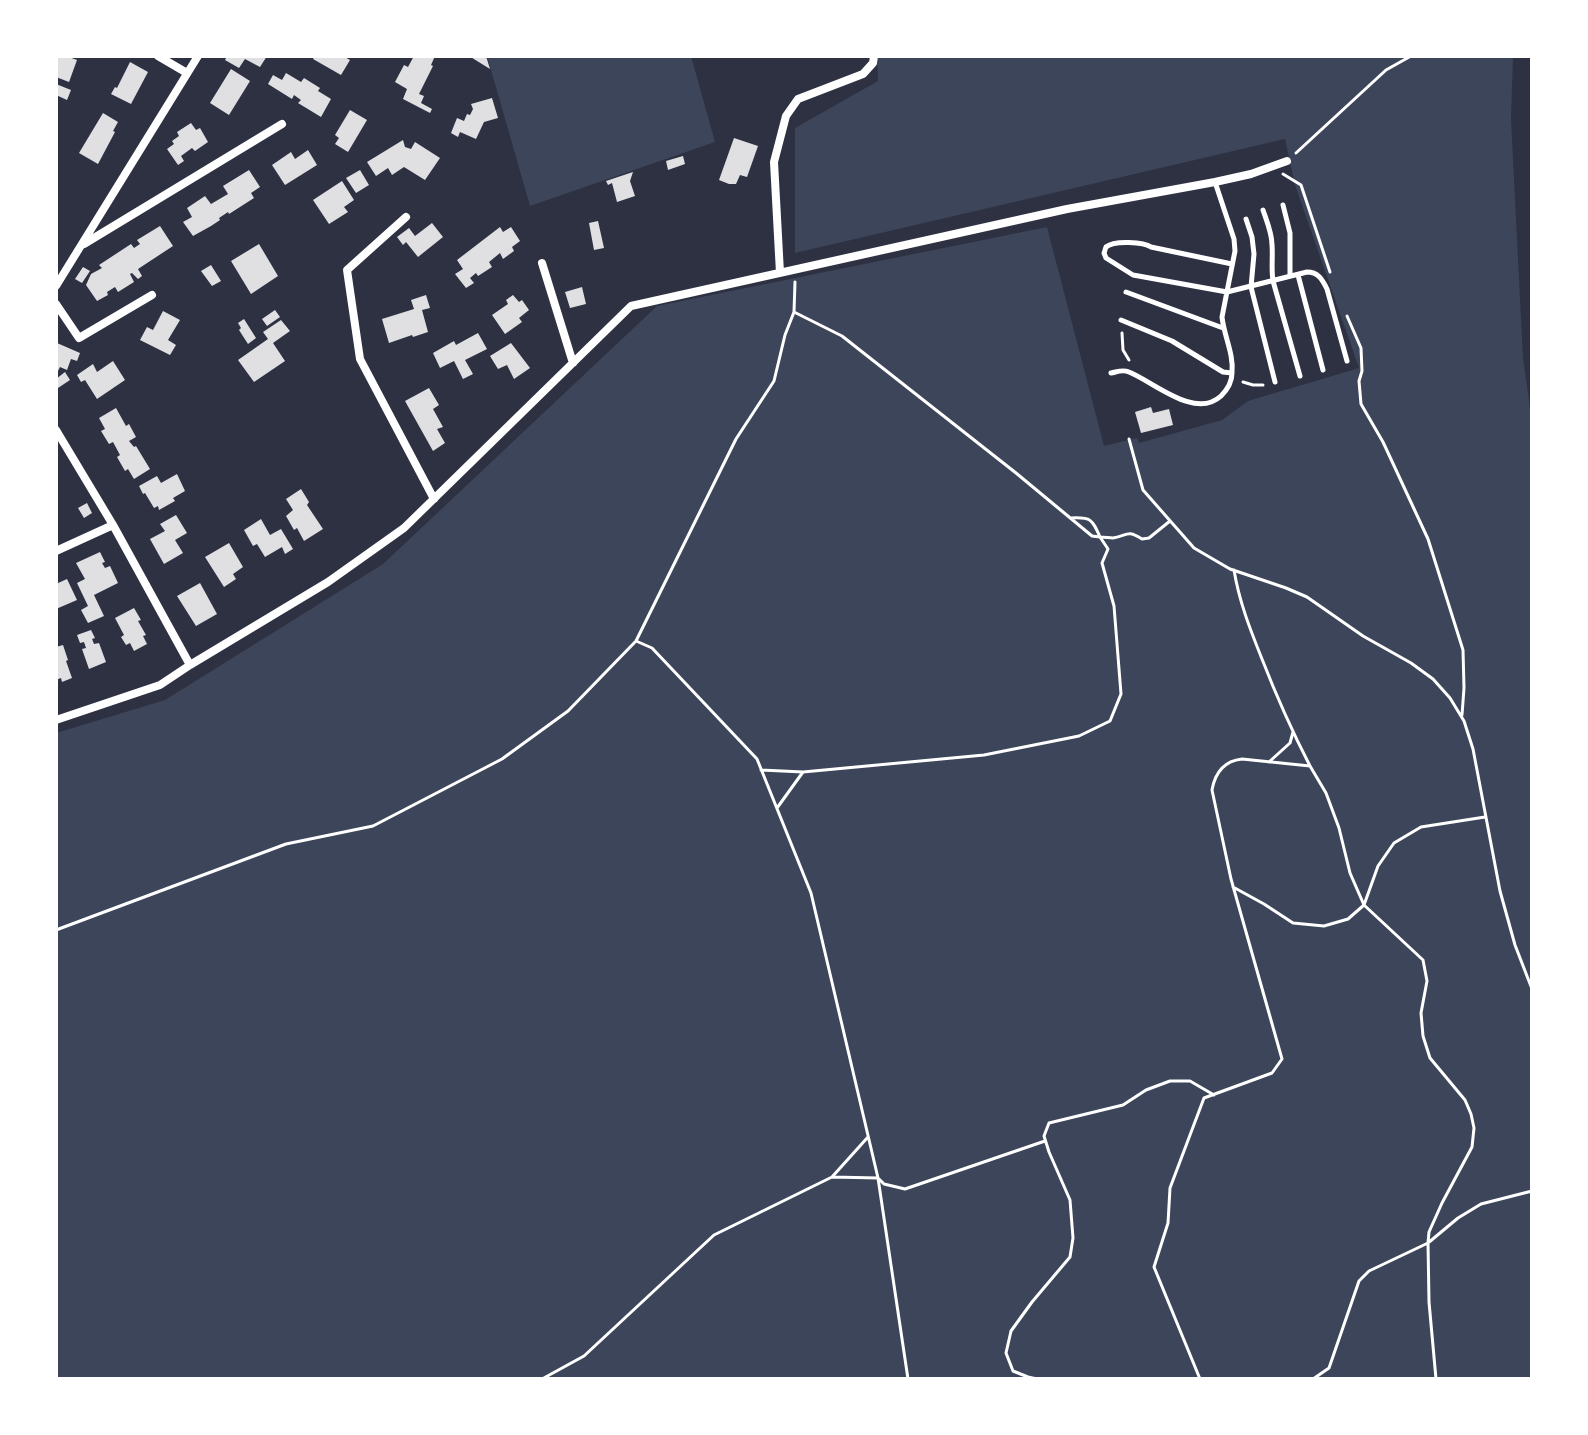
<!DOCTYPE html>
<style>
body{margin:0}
#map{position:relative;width:1588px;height:1435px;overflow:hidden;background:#2d3142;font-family:"Golos Text",sans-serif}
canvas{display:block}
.frame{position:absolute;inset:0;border:58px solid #fff;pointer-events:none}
</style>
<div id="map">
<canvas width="1588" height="1435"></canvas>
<div class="frame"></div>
</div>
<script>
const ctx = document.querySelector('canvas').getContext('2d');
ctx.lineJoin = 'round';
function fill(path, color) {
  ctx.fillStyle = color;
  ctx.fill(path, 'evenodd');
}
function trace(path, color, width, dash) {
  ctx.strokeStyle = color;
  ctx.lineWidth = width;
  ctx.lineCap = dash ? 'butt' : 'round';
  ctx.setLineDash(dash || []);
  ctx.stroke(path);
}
const green = new Path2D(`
 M487,56h204l24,86 -185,64z
 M877,56h636l-2,63 12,239 9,64v957h-1476v-646l109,-33 218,-136 274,-258 390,-79 57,219 33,-8 2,5 83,-23 26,-19 111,-33 -64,-183 -10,-46 -490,114v-125l83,-47z`);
const building = new Path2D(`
 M56,56h10l11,4 -8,22 -13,-5z
 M227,56h40l-7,11 -15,-8 -6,9 -14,-8z
 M315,56h28l7,4 -9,15 -28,-16z
 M414,56l3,2 1,-2h17l-4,9 2,1 -14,28 5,2 -3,7 11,6 -2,4 -27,-14 4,-10 -12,-7 9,-17 4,2z
 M469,56h17l4,13z
 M130,62l18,10 -17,32 -20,-10 4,-7 2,1z
 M231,69l19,12 -21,34 -19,-12z
 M286,73l15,9 3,-4 16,10 -2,3 13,8 -10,18 -23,-14 3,-3 -7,-5 -2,4 -24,-15 5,-9 9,5z
 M56,84l15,6 -4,10 -11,-5z
 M492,98l6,20 -14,4 -8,17 -16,-7 -2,5 -7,-4 6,-15 7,3 3,-7 3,1 3,-6 -2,-5z
 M350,110l17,10 -19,32 -13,-8 4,-6 -4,-3z
 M103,113l15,9 -5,9 2,1 -17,32 -19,-11z
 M191,123l5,7 4,-2 8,14 -13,9 -3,-3 -11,8 3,5 -6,4 -11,-16 7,-5 -2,-3 7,-5 -2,-4z
 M734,138l24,8 -11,31 -7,-2 -4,9h-7l-10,-4z
 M403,140l2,7 6,2 4,-7 25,16 -15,22 -21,-13 -12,8 -4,-7 -12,8 -9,-14z
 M308,150l9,15 -32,20 -13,-20 19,-13 4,7z
 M683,156l2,8 -17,6 -2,-9z
 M249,170l11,17 -9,6 3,5 -25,16 -1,-2 -9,6 1,2 -9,6 -18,10 -10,-14 9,-5 -5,-9 18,-12 6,8 17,-10 -5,-8z
 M360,170l9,15 -13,8 -10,-15z
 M633,172l-3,9 5,15 -18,6 -5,-19 -4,2 -2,-4z
 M342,181l12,19 -10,7 4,5 -19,12 -16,-24z
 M598,221l6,27 -10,2 -5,-27z
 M432,223l11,14 -25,20 -12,-15 -3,3 -6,-8 12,-9 6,8z
 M160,226l13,20 -35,23 4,7 -4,3 -6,-6 -2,1 4,8 -16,10 -3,-5 -8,5 1,3 -11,6 -11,-16 5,-11 11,-6 -3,-3 32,-21 3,4 6,-4 -3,-4z
 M500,227l3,5 8,-5 9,14 -8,6 2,4 -11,8 -3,-6 -11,9 3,5 -14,9 -2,-3 -6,5 4,5 -8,5 -11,-14 8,-5 -6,-9z
 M259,244l19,32 -27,18 -20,-33z
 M211,265l10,16 -9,5 -11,-15z
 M83,267l7,4 -8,12 -7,-4z
 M582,287l4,17 -16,4 -5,-16z
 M426,295l4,13 -8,2 6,22 -15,5 -1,-2 -23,8 -7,-24 32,-10 -3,-9z
 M513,295l6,7 3,-2 7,10 -10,8 3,4 -17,12 -13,-19 16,-11 -2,-4z
 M275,310l5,7 -13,9 -5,-7z
 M163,311l17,9 -12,20 8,5 -6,10 -30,-15 7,-13 6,3z
 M244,319l12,19 -8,6 -9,-14 2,-2 -3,-5z
 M281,320l9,11 -17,12 12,18 -31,21 -16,-22 30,-21 -5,-7z
 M478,333l9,16 -22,11 8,14 -10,5 -9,-18 -14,7 -7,-15 21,-12 2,4z
 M57,343l23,10 -3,8 -6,-2 -4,11 -7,-3 -4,8z
 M511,343l19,25 -16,11 -7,-14 -9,4 -8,-13z
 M113,361l12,19 -28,19 -12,-19 -4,2 -4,-7 16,-11 4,8z
 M65,372l5,8 -12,8 -2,-9z
 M429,388l10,17 -6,4 10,18 -6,2 8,14 -12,8 -28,-50z
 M1151,407l2,6 16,-4 4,16 -32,8 -6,-21z
 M116,408l10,18 3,-2 7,13 -7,4 5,6 2,-1 14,23 -16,10 -6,-10 -3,2 -8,-14 3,-2 -7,-13 -4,2 -8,-13 4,-2 -6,-11z
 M177,474l8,17 -12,7 2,3 -16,9 -1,-4 -4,2 -9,-15 -2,1 -4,-8 18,-10 4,7z
 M301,489l8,13 -2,3 16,24 -19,12 -7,-13 -3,2 -8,-14 7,-6 -7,-11z
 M87,503l5,10 -8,5 -6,-10z
 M176,515l11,18 -12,7 8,13 -19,11 -14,-25 15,-8 -5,-7z
 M261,519l9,16 11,-6 12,20 -8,5 -3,-7 -17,10 -8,-13 -4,2 -9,-16z
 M229,543l14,24 -10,7 3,5 -12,8 -19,-30z
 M100,552l5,10 -3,1 3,5 5,-2 8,17 -24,12 10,21 -16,7 -7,-13 7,-4 -11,-23 8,-4 -9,-16z
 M67,579l10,21 -21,9v-25z
 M200,583l17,31 -21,12 -19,-30z
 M134,608l7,12 -3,1 8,14 -3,1 4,8 -13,7 -4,-8 -4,2 -5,-8 3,-2 -9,-17z
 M91,630l4,8 -3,1 2,5 5,-1 7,19 -17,7 -7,-20 4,-1 -2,-6 -4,1 -3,-8z
 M63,645l5,15 -2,1 6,17 -10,4 -1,-4 -5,2v-33z`);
const path = new Path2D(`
 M1296,153l90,-83 25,-14
 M1283,174l18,11 29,87
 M1347,316l14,32 1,23 -3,10 2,23 22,38 45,97 35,111 1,38 -2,27
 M1122,333l1,17 6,10
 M1243,382l10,3h10
 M1129,439l14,51 51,58 36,21 56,19 21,9 56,39 48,27 22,16 17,19 14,23 9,28 27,142 15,54 17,44
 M1071,518c20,-1 21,1 29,19 5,0 9,1 13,1 15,-2 13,-9 29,1l7,-1 21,-17
 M1234,570c5,31 16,59 28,89 14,36 30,72 48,107
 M636,641l16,7 105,111 54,134 67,285 30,201
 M1269,762l21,-19 3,-11
 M761,770l42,2 181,-17 95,-19 31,-15 11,-27 -7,-88 -12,-43 6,-14 -8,-12 -8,-1 -76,-63 -174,-137 -48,-24
 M777,808l26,-36
 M1233,887l31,17 29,19 31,3 24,-7 16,-14 14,-39 16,-23 27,-16 64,-10
 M56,930l230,-86 87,-18 129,-67 66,-48 68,-70 100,-202 38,-58 11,-46 9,-23 1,-30
 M832,1177l36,-40
 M542,1379l42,-23 130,-121 118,-58 46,1 6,6 21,5 140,-48
 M1037,1379l-9,-2 -15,-6 -7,-18 5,-22 21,-29 38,-45 3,-19 -3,-38 -21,-48 -5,-16 5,-13 74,-18 23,-15 24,-9h20l24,14
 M1200,1379l-46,-112 14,-44 2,-35 34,-90 68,-25 10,-14 -51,-180 -19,-89c3,-17 12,-29 30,-31l68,7 16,27 13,35 11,45 14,32 59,55 4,21 -6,32 2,23 7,22 35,42 6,14 3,14 -2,19 -30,56 -13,29 -1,11 1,59 7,77
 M1313,1379l16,-11 30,-87 10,-10 59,-28 30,-25 23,-14 51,-13`);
const service = new Path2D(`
 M1283,205l7,28v43
 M1263,210c4,12 9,23 9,35 1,12 -1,24 1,36l27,95
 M1246,219l6,18 2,17 -3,33 24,95
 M1232,264l-81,-17c-7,-5 -37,-7 -45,0 -1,2 -1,4 -2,6l2,5 27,17 94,17 80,-20c11,0 15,7 20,17l20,72
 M1298,275l25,95
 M1126,292l97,36
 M1121,320l51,21 51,31 9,1
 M1111,373c6,-1 11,-4 18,-1 25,10 66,48 92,24 6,-6 11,-15 11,-23 2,-19 -8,-37 -10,-56l13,-66 -1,-12 -19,-57`);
const minor = new Path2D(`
 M158,56l29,17
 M406,217l-59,53 13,89 74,140
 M84,244l198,-120
 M542,263l31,100
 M780,273l-6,-111 12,-46 12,-17 65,-25 10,-11 1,-7
 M56,286l142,-230
 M56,304l23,34 73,-43
 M56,430l57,95 77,140
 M56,551l57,-26
 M56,720l104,-35 30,-20 138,-83 76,-54 227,-222 436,-97 148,-27 36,-8 36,-13`);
fill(green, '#3c4559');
fill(building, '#e0e0e3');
trace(path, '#fff', 3);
trace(service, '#fff', 5);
trace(minor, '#fff', 8);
</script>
